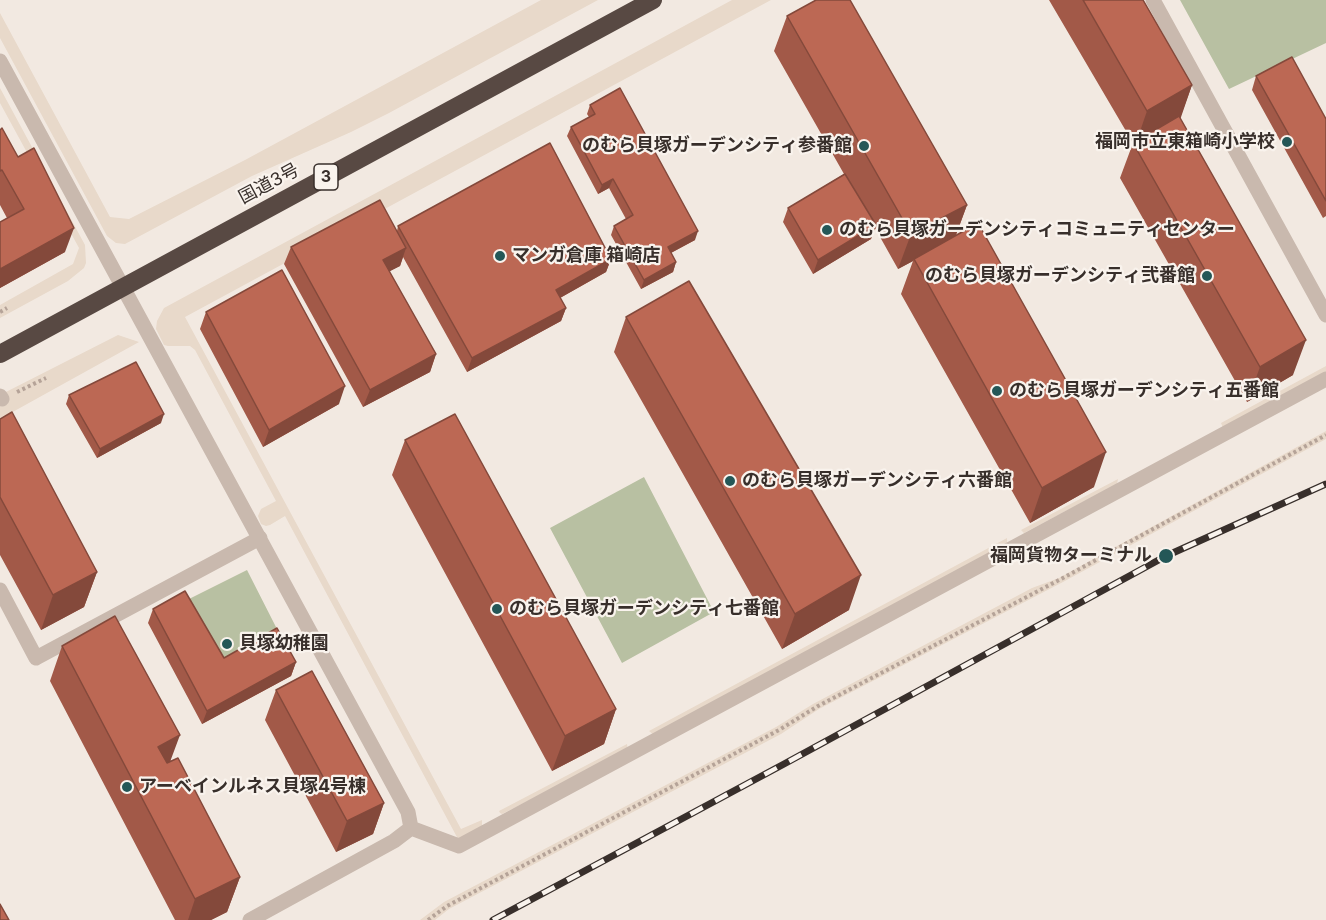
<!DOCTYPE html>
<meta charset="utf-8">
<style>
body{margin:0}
canvas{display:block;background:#f2e9e1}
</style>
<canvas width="1326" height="920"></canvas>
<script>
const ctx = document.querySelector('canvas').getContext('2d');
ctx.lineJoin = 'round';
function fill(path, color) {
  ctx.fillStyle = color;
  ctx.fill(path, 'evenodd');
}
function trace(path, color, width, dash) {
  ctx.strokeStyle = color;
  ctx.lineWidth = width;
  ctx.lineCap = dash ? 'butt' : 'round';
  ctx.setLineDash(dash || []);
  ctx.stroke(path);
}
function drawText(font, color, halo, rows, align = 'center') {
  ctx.font = font + ' Inter,"Noto Sans JP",sans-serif';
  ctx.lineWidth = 4.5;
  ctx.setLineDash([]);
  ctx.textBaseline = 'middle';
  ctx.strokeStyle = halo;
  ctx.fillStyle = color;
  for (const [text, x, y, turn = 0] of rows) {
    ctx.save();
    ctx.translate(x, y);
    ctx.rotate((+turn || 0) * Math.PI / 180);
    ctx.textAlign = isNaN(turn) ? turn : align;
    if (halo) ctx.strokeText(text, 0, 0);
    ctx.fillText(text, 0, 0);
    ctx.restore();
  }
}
const green = new Path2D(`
 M1180,0h146v43l-97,46z
 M644,477l70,135 -92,51 -72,-135z
 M247,570l31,61 -57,29 -32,-61z`);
const plaza = new Path2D(`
 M541,0h57l-209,113 -38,19 -99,44 -127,68 -9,-1 -9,-7 -107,-198v-25l110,204 19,2 116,-59z
 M732,0h39l-586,317 276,512 21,-9v7l-24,12 -173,-323 -15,9 -4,1 -5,-2 -3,-8 3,-7 15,-8 -81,-151 -5,-4h-22l-4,-1 -8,-16 1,-8 7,-13z
 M0,88l85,157 1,18 -2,5 -16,13 -68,37v-13l73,-41 6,-16 -79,-145z
 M118,335l21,7 -139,77v-24z
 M1326,366v12l-103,50 -2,-5z
 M1326,431v8l-263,143 -244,127 -38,25 -332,175 -14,11h-15l24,-18 332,-175 37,-23 219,-116 27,-10z
 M1118,479l-1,5 -93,49 -3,-3z
 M1007,538v5l-352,193 -6,-5z
 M627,744l1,7 -126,63 -2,-1 -1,-2z`);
const path = new Path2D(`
 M0,312l7,-4
 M17,392l29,-14
 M428,920l19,-14 332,-176 39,-24 243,-127 265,-144`);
const minor = new Path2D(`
 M1153,0l173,315
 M0,61l408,751 3,16 -17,13 -144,79
 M0,396l2,3
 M0,590l36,68 224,-120
 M411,828l48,18 867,-467`);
const highway = new Path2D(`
 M0,354l653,-354`);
const rail = new Path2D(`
 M493,920l291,-156 382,-208 160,-72`);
const wall = new Path2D(`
 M1049,0h94l49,85 -12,33 113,257 -46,27 -127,-224 13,-35z
 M787,16l180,189 -11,30 138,252 -64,36 -129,-229 12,-33 -15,8 -23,-41 -4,11 -58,35 -30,-52 5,-14 56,-34 -70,-123z
 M1256,76l70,43v97l-3,2 -71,-128z
 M590,105l105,135 -24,13 5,9 -3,10 -32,17 -30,-54 3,-9 12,-7 -17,-31 -11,6 -31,-58 4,-9 18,-10 -2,-3z
 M0,130l65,122 -65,36v-66l7,-4 -7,-13z
 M398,226l213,33 -5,13 -46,26 6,10 -5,13 -94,51 -64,-115 -3,9 -11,5 47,83 -6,18 -67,35 -79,-143 7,-17 106,-16z
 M206,312l133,92 -76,43 -63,-118z
 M626,317l223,293 -67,39 -168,-297z
 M69,395l92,28 -64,35 -31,-54z
 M0,419l97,153 -13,35 -43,23 -41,-75z
 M405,440l211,269 -12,35 -52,27 -160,-296z
 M153,609l71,49 72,4 -5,14 -89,48 -54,-101z
 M62,646l109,115 69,116 -13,35 -16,8h-36l-125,-239z
 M276,690l108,113 -11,31 -37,18 -71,-132z`);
const shadedWall = new Path2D(`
 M1192,85l-12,35 -45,26 12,-35z
 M613,179l-4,9 -11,6 4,-9z
 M967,205l-13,35 -40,19 -1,2 -15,8 13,-35z
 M876,225l-5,14 -58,35 5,-14z
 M74,228l-9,24 -65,36v-19z
 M698,231l-3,9 -30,16 3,-9z
 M406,248l-6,18 -23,12 6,-18z
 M611,259l-5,13 -55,31 5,-13z
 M676,262l-3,10 -32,17 3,-9z
 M566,308l-5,13 -94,51 5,-14z
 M1306,340l-13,35 -46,27 13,-35z
 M436,354l-6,18 -67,35 7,-17z
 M345,386l-6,18 -76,43 6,-17z
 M164,414l-3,9 -64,35 3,-9z
 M1106,452l-12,35 -64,36 12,-35z
 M97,572l-13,35 -43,23 12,-35z
 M861,575l-12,35 -67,39 13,-35z
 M296,662l-5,14 -89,48 5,-13z
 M616,709l-12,35 -52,27 13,-35z
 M180,735l-13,35 -9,-23z
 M384,803l-11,31 -37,18 11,-31z
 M240,877l-13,35 -16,8h-23l7,-21z`);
const building = new Path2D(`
 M816,0h34l117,205 -56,29 -124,-218z
 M1083,0h60l49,85 -45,26z
 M1292,57l34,62v82l-70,-125z
 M620,88l78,143 -30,16 8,15 -32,18 -30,-54 19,-11 -20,-36 -11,6 -31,-58 24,-13 -5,-9z
 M1179,116l127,224 -46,27 -127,-224z
 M2,128l16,29 16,-9 40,80 -74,41v-47l24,-13 -22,-39 -2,1v-41z
 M550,143l61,116 -55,31 10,18 -94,50 -74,-132z
 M845,174l31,51 -58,35 -30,-52z
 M380,200l26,48 -23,12 53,94 -66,36 -79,-143z
 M978,223l128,229 -64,36 -128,-229z
 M282,270l63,116 -76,44 -63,-118z
 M689,281l172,294 -66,39 -169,-297z
 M136,362l28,52 -64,35 -31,-54z
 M12,412l85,160 -44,23 -53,-98v-78z
 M455,414l161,295 -51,27 -160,-296z
 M185,591l39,67 53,-30 19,34 -89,49 -54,-102z
 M115,616l65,119 -22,12 9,16 11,-5 62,119 -45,22 -133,-253z
 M312,671l72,132 -37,18 -71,-131z
 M0,904l9,16h-9z`);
const markers = [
 [1287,142,6,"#245757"],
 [864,146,6,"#245757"],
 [827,230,6,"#245757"],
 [500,256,6,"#245757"],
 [1207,276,6,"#245757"],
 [997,391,6,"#245757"],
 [730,481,6,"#245757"],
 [1166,556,8,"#245757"],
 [497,609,6,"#245757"],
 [227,644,6,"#245757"],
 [127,787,6,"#245757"]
];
const shields = [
 [326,177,24]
];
const shieldNames = [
 ["3",326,177]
];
const poiNames = [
 ["福岡市立東箱崎小学校",1275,142,"right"],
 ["のむら貝塚ガーデンシティ参番館",852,146,"right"],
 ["のむら貝塚ガーデンシティコミュニティセンター",839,230],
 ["マンガ倉庫 箱崎店",512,256],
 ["のむら貝塚ガーデンシティ弐番館",1195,276,"right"],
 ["のむら貝塚ガーデンシティ五番館",1009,391],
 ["のむら貝塚ガーデンシティ六番館",742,481],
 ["福岡貨物ターミナル",1152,556,"right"],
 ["のむら貝塚ガーデンシティ七番館",509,609],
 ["貝塚幼稚園",239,644],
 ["アーベインルネス貝塚4号棟",139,787]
];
const streetNames = [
 ["国道3号",269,184,-28]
];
fill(green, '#b8c0a2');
fill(plaza, '#e8d9ca');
trace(path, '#b5a398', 4, [3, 3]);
trace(minor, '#c9b9ae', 15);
trace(highway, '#584943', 18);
trace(rail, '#382f2b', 7);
trace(rail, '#f9f3ed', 4.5, [14]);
fill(wall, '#a25948');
fill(shadedWall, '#84493b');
fill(building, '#bc6854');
trace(building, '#84493b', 1.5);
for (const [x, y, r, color] of markers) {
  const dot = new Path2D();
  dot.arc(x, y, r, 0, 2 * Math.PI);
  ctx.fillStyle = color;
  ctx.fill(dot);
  trace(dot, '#f9f3ed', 2);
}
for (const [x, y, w] of shields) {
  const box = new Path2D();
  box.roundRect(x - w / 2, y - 13, w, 26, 4.5);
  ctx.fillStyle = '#f9f3ed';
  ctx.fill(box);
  trace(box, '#382f2b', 1.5);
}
drawText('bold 16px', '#382f2b', null, shieldNames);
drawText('bold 18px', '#382f2b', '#f9f3ed', poiNames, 'left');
drawText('18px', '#382f2b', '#f9f3ed', streetNames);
</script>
